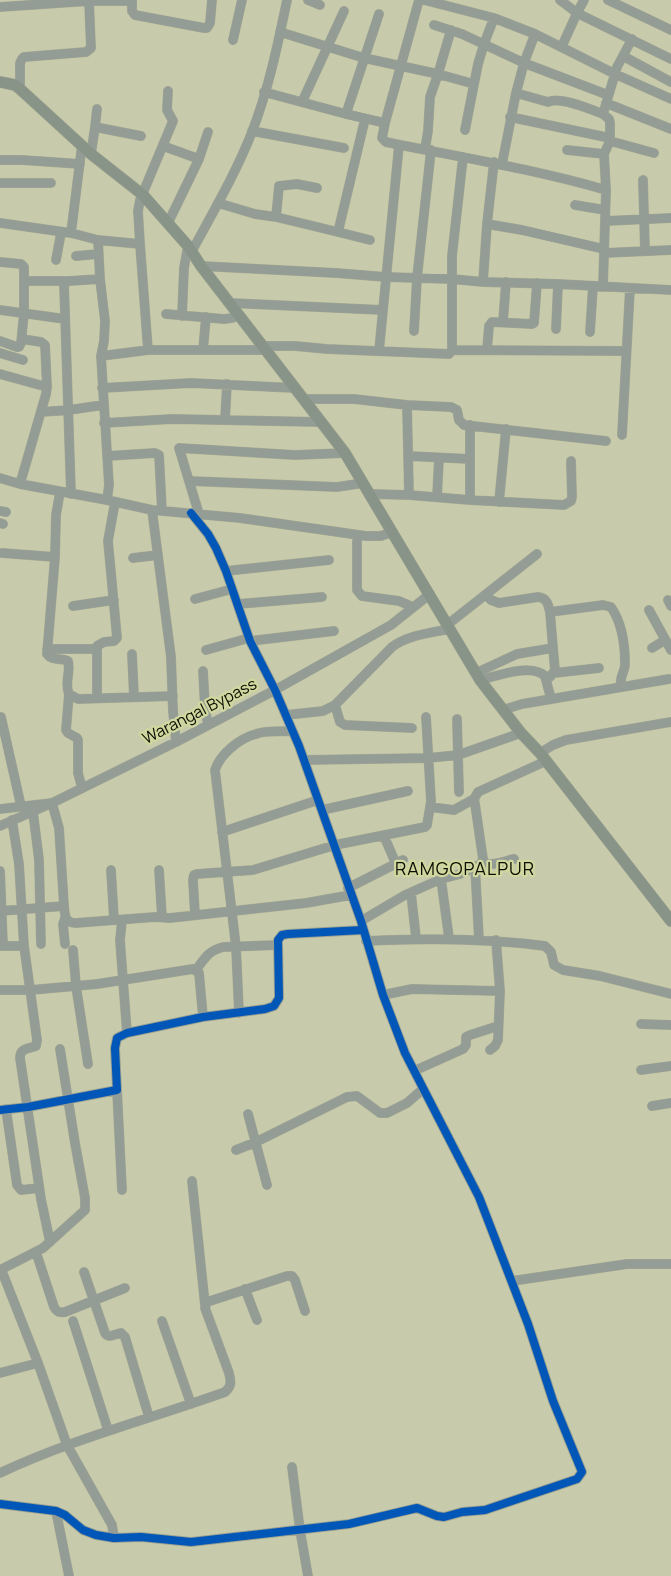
<!DOCTYPE html>
<style>
body{margin:0}
canvas{display:block;background:#c7cbac}
</style>
<canvas width="671" height="1576"></canvas>
<script>
const ctx = document.querySelector('canvas').getContext('2d');
ctx.lineJoin = 'round';
function trace(path, color, width, dash) {
  ctx.strokeStyle = color;
  ctx.lineWidth = width;
  ctx.lineCap = dash ? 'butt' : 'round';
  ctx.setLineDash(dash || []);
  ctx.stroke(path);
}
function drawText(font, color, halo, rows, align = 'center') {
  ctx.font = font + ' Manrope,sans-serif';
  ctx.lineWidth = 4.5;
  ctx.setLineDash([]);
  ctx.textBaseline = 'middle';
  ctx.strokeStyle = halo;
  ctx.fillStyle = color;
  for (const [text, x, y, turn = 0] of rows) {
    ctx.save();
    ctx.translate(x, y);
    ctx.rotate((+turn || 0) * Math.PI / 180);
    ctx.textAlign = isNaN(turn) ? turn : align;
    if (halo) ctx.strokeText(text, 0, 0);
    ctx.fillText(text, 0, 0);
    ctx.restore();
  }
}
const minor = new Path2D(`
 M132,0v11l3,4 69,13h3l3,-5 2,-23
 M308,0l12,5
 M424,0l70,18 41,16 80,40 56,25
 M560,0l17,13 94,46
 M608,0l63,30
 M0,7l89,-6h43
 M434,25l28,9 62,29 84,32
 M280,32l84,26 74,16 36,10
 M233,40l9,-40
 M562,46l15,-33 7,-13
 M623,56l48,26
 M20,89v-26l2,-4 2,-2 62,-5 5,-4 -2,-48
 M264,92l82,22 39,9 -3,15 4,4c73,15 147,27 220,48
 M516,93l32,9c12,-6 42,7 55,12
 M302,102l42,-91
 M606,103l65,26
 M346,114l33,-100
 M510,117l100,21
 M385,123l34,-123
 M95,127l2,-18
 M465,130l13,-66 6,-20 10,-26
 M252,131l92,17
 M610,141l44,12
 M163,146l36,13 9,-27
 M425,149l3,-18 2,-34 8,-23 13,-44
 M567,150l37,4
 M91,154l4,-27 46,9
 M0,160h22l58,4
 M502,164l14,-71 8,-30 11,-29
 M643,180l2,71
 M0,183h51
 M218,203l37,11 21,3 62,15 27,-113
 M575,205l30,5
 M276,217l3,-31 18,-2 20,4
 M605,221l66,-3
 M0,223l71,10 27,7 42,4 -2,-33 2,-11 33,-79 -6,-11 1,-19
 M168,223l31,-64
 M487,224l35,6 82,19
 M338,232l32,8
 M71,233l11,-88
 M98,240l2,39 5,42 -1,20 -3,15 8,129 -2,15
 M140,244l8,106
 M192,251c21,-39 44,-78 60,-119 16,-41 26,-88 35,-132
 M604,253l67,-3
 M76,256l22,-2
 M56,260l5,-27
 M0,262l21,2 3,3v46l-3,30 -2,4h-2l-17,-6
 M201,266l135,7 50,4 66,2 31,3 75,2 113,6
 M24,281h45
 M483,282l4,-58 7,-62
 M603,286l3,-96 -2,-36 6,-13v-18l-1,-4 -6,-5 14,-47 15,-28
 M230,303l153,7
 M0,310l65,9
 M166,314l58,5 8,-1 7,-3
 M182,316l2,-48 4,-22
 M503,322l3,-40
 M556,329l2,-45
 M414,331l3,-53 14,-128
 M590,332l3,-46
 M22,339l19,3 4,3 2,42
 M263,346h32l32,3 122,5 3,-4v-94l11,-99
 M203,350l3,-33
 M452,350l174,1
 M487,350l2,-24 3,-4 40,2 2,-1 3,-40
 M379,351l20,-206
 M0,353l23,7
 M101,356l47,-6h118
 M0,374l47,13 -1,7 -26,90
 M102,388l89,-5 104,5
 M303,399h51l53,6 44,2 6,3 2,10 5,5 142,16
 M407,405l2,90
 M41,412l28,-2 34,-5
 M225,420l2,-36
 M104,423l68,-4 148,3
 M622,435l8,-147
 M107,456l48,-3 4,2 3,56
 M408,456l62,3
 M0,478l20,6 87,16 45,10 88,8 126,18h15l11,-4
 M190,481l147,6 26,-4
 M60,492l-4,23 -1,42 -8,97c5,7 14,4 21,7 3,11 -4,22 1,33l9,5 95,-3
 M71,494l-7,-210 5,-3 31,-2
 M370,494l39,1 61,5 94,5 7,-4 1,-4 -1,-36
 M437,497l2,-39
 M470,500v-75
 M499,502l7,-73
 M152,510l19,147 2,54 3,31
 M0,511l6,1
 M199,514l-20,-66 116,7 50,-2
 M0,523l3,1
 M357,535v55l5,6 37,5 14,6
 M2,553l53,4
 M133,558l25,-3
 M226,571l103,-11
 M486,595l5,5 8,3 39,-6c9,1 10,7 12,15
 M195,599l37,-10
 M668,600l3,6
 M238,604l84,-7
 M73,606l41,-6
 M649,610l22,40
 M447,625l90,-71
 M250,641l84,-10
 M652,648l13,-8
 M47,649h49
 M206,650l43,-12
 M132,654l2,43
 M203,671l2,36 3,18
 M476,673l41,-19 36,-6 -3,-36 53,-7 8,2c11,16 14,37 14,57 0,9 -6,11 -4,23
 M554,673l45,-5
 M550,677l5,-7 -2,-22
 M480,680c17,-4 50,-17 65,-4l6,23
 M69,694l-3,36 2,3 9,5 1,2v33l4,15
 M97,698v-52l7,-4 10,-1 3,-3 -9,-97 7,-39
 M335,705l5,17 5,3 67,3
 M504,712l5,-4 13,-4 147,-25
 M286,715l37,-4 12,-6 57,-58c16,-12 38,-14 57,-18
 M1,717l20,89
 M457,719l2,73
 M540,753l13,-8 13,-5 105,-18
 M305,760l123,-2 30,-3 63,-22
 M430,807l24,3 20,-11
 M0,809l52,-6 7,25 5,78
 M322,810l86,-19
 M33,812l6,48 2,84
 M12,820l7,44 5,82 13,94 -1,6c-8,3 -16,2 -16,12l21,141 9,43
 M0,826l52,-23 124,-61 99,-52 116,-65 39,-31
 M222,832l96,-32
 M384,836l12,28
 M482,862c10,5 22,-1 32,-3
 M475,866l4,74
 M111,870l3,50
 M159,870l3,47
 M0,871l3,74
 M441,879l8,59
 M348,888l55,-28
 M411,893l5,45
 M0,911l64,-5c1,10 1,17 12,17l79,-6 15,1 136,-15 45,-8
 M195,915l-2,-35 1,-5 3,-1 56,-4 82,-25 90,-18 2,-2 4,-24 -5,-84
 M65,918l-2,6 2,20
 M122,920l-2,20 7,93
 M361,921l44,-26 36,-16 19,-5 20,-9 3,-6 -8,-55 -1,-5 4,-7 68,-31
 M366,941c60,-3 119,-3 179,5l6,6 3,13 9,5 37,6 71,18
 M0,946h24
 M73,950l3,36 12,78
 M196,970c9,-12 12,-19 27,-23l55,-2
 M0,990h31l66,-6 96,-15 6,4 4,44
 M383,995l29,-6 88,2 -4,-51
 M239,1013l-3,-66 -21,-177c5,-16 25,-32 41,-36 11,-4 25,-2 36,-3
 M641,1024l30,1
 M490,1050l5,-4 3,-6 2,-49
 M641,1070l30,-4
 M414,1071l49,-22 3,-4v-8l4,-2 28,-9
 M117,1090l5,100
 M652,1106l19,-3
 M6,1109l11,76 4,5 18,-2
 M0,1110l28,-3 89,-17 -2,-42 2,-10 10,-5 76,-16 62,-8 9,-3 5,-8 -1,-58 4,-5 6,-1 75,-4
 M248,1114l19,71
 M236,1150l20,-8 91,-45 10,-1 23,17h7l20,-10 16,-14
 M192,1181l13,124
 M36,1252l18,55c3,5 5,6 11,5l60,-24
 M1,1269l37,94
 M0,1270l43,-22 42,-38v-12l-10,-55 -15,-94
 M84,1272l21,61c4,6 9,1 16,0l4,4 24,80
 M512,1281l115,-17h44
 M245,1289l12,31
 M73,1321l35,109
 M162,1321l29,83
 M0,1373l38,-10 29,82 45,80 2,13
 M292,1467l8,63 8,46
 M0,1473c72,-34 150,-54 225,-81 7,-6 6,-10 4,-19l-24,-65 2,-6 80,-26h5l3,4 10,31
 M0,1504l56,7 9,4 18,15 13,5 18,3 27,-1 50,5 158,-18 68,-16 20,8 7,1 18,-5 23,-2 92,-31 5,-7 -29,-71 -25,-77 -49,-127 -74,-144 -22,-58 -22,-74 -62,-175 -24,-56 -25,-49 -24,-70 -10,-23 -8,-14 -17,-21
 M56,1511l13,65`);
const major = new Path2D(`
 M0,82l15,3 5,4 71,65 52,41 45,51 13,20 144,187 135,227 41,53 19,20 131,168`);
const cycleway = new Path2D(`
 M0,1110l28,-3 89,-17 -2,-42 2,-10 10,-5 76,-16 62,-8 9,-3 5,-8 -1,-58 4,-5 6,-1 75,-4
 M0,1504l56,7 9,4 18,15 13,5 18,3 27,-1 50,5 158,-18 68,-16 20,8 7,1 18,-5 23,-2 92,-31 5,-7 -29,-71 -25,-77 -49,-127 -74,-144 -22,-58 -22,-74 -62,-175 -24,-56 -25,-49 -24,-70 -10,-23 -8,-14 -17,-21`);
const streetNames = [
 ["Warangal Bypass",200,712,-27]
];
const neighbourhoodNames = [
 ["RAMGOPALPUR",465,870]
];
trace(minor, '#a7aa93', 10);
trace(major, '#a7aa93', 12);
trace(minor, '#939c95', 9);
trace(major, '#899488', 11);
trace(cycleway, '#0057b8', 8);
drawText('16px', '#0c0e00', '#d0d89f', streetNames);
ctx.letterSpacing = '1px';
drawText('18px', '#0c0e00', '#d0d89f', neighbourhoodNames);
ctx.letterSpacing = '0px';
</script>
